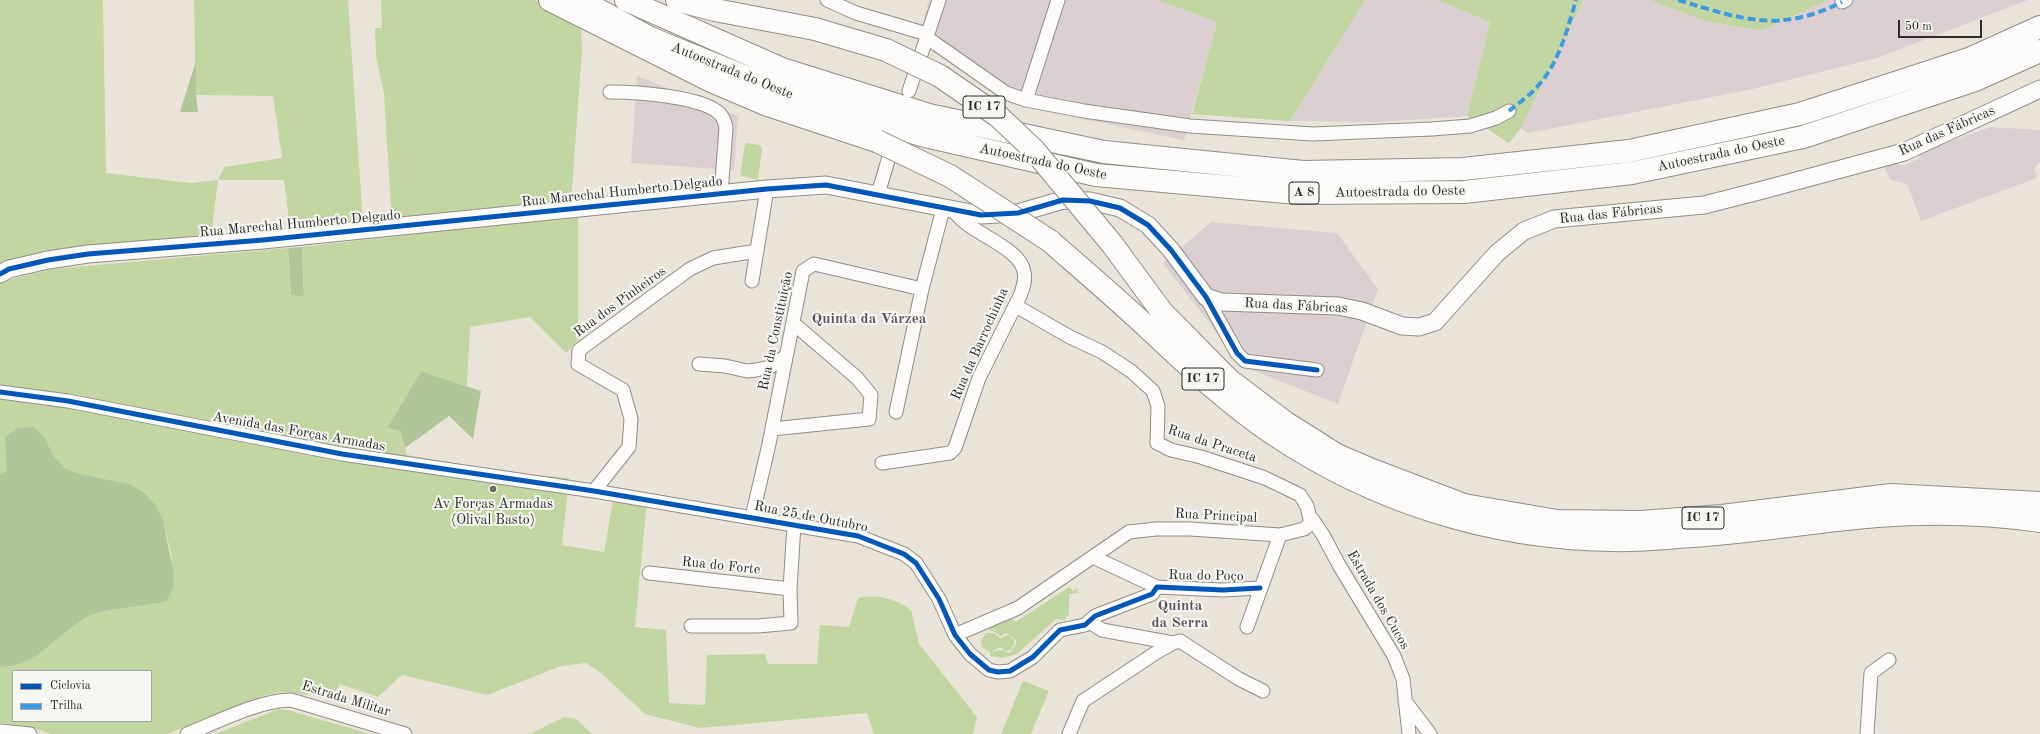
<!DOCTYPE html>
<meta charset="utf-8">
<style>
body{margin:0}
#map{position:relative;width:2040px;height:734px;overflow:hidden;background:#eae4d8;font-family:"Old Standard TT",serif}
canvas{display:block}
.legend{position:absolute;left:12px;top:670px;width:140px;height:52px;box-sizing:border-box;background:#f6f6f2;border:1px solid #a5a5a2;margin:0;padding:5px 7px;list-style:none;font-size:12px;color:#2b2b2b}
.legend li{display:flex;align-items:center;gap:8px;height:20px}
.legend b{width:20px;border:1px solid #a5a5a2}
.scale{position:absolute;left:1898px;top:20px;width:84px;height:18px;box-sizing:border-box;border:2px solid #2b2b2b;border-top:0;padding-left:5px;font-size:12px;line-height:14px;white-space:nowrap;color:#2b2b2b;-webkit-text-stroke:3px #f6f6f2;paint-order:stroke}
</style>
<div id="map">
<canvas width="2040" height="734"></canvas>
<ul class="legend">
<li><b style="height:5px;background:#0057b8"></b>Ciclovia</li>
<li><b style="height:5px;background:#3d9ce1"></b>Trilha</li>
</ul>
<div class="scale">50 m</div>
</div>
<script>
const ctx = document.querySelector('canvas').getContext('2d');
ctx.lineJoin = 'round';
function fill(path, color) {
  ctx.fillStyle = color;
  ctx.fill(path, 'evenodd');
}
function trace(path, color, width, dash) {
  ctx.strokeStyle = color;
  ctx.lineWidth = width;
  ctx.lineCap = dash ? 'butt' : 'round';
  ctx.setLineDash(dash || []);
  ctx.stroke(path);
}
function drawText(font, color, halo, rows, align = 'center') {
  ctx.font = font + ' "Old Standard TT",serif';
  ctx.lineWidth = 4;
  ctx.setLineDash([]);
  ctx.textBaseline = 'middle';
  ctx.strokeStyle = halo;
  ctx.fillStyle = color;
  for (const [text, x, y, turn = 0] of rows) {
    ctx.save();
    ctx.translate(x, y);
    ctx.rotate((+turn || 0) * Math.PI / 180);
    ctx.textAlign = isNaN(turn) ? turn : align;
    if (halo) ctx.strokeText(text, 0, 0);
    ctx.fillText(text, 0, 0);
    ctx.restore();
  }
}
const industrial = new Path2D(`
 M929,0h228l60,22 -33,118 -173,-36 -88,-81z
 M1365,0h72l53,22 -23,94 -87,6 -90,-1z
 M1583,0h67l54,21 57,10 67,-31h200l-151,58 -124,31 -225,44 -7,-5z
 M637,76l101,40 -4,54 -103,-7z
 M1991,127l49,3v31l-6,8 3,9 -116,43 -13,-36 -18,-6 -6,-12 10,-5 7,4 17,-7 3,-7z
 M1211,222l126,11 41,56 -40,115 -96,-38 -79,-103z`);
const green = new Path2D(`
 M0,0h103l3,173 85,10 27,-3 6,-13 58,-9 -9,-62 -77,-1 -2,-95h154l15,223 -73,4 -6,-47h-66l-7,56 -160,14 -51,14z
 M381,0h155l45,27 1,23 -11,152 -179,20 -8,-128 -8,-37 -1,-29h7z
 M1157,0h208l-75,121 -98,-7 25,-92z
 M1437,0h146l-62,128 -12,15 -42,-27 23,-94z
 M1650,0h178l-67,31 -57,-10z
 M747,143l13,2 2,4 -4,31 -18,-5 5,-31z
 M578,215v125l-12,13 -36,-36 -60,10 -3,59 -46,-15 -34,57 13,3 7,24 91,16 71,7 -7,67 42,7 10,-57 33,5 -12,127 31,3 3,73 36,2 2,-50 58,-1 3,10h49l3,-39 29,2 9,-29c20,-4 36,0 53,12l8,34 58,73 -4,17h-99l-7,-21 -167,15 -55,-14 -45,-42 -14,-9 -25,3 -74,29 -85,-20 -24,22 -39,-13 -5,13 -53,-5 -14,3 -100,39h-116l-20,-7 -31,-4v-57l20,-2 39,-26 26,-20 14,-6 67,-10 8,-15 -3,-34 -8,-33 -18,-27 -15,-9 -50,-10 -16,-6 -11,-13 -7,-15 -39,21v11l-7,2v-192l52,-13 236,-21 3,47 13,2 -2,-50zM13,671h138v50h-138z
 M1069,587l4,4 4,-3 1,5 -9,1v21l-3,1v4l-10,-1 -38,34c-10,5 -17,5 -28,3v-4l-8,-5 -1,-6 5,-8h8l6,5 9,-3 6,7 -4,8 -6,1 -5,-4 -9,5 9,-2 10,3 6,-9v-4l-10,-7 -6,3 -5,-4 -6,-1v-7l23,-5 4,3z
 M1023,681l26,10 -18,43h-30z
 M279,709l12,2 79,23h-155z
 M564,717l12,2 16,15h-62z`);
const forest = new Path2D(`
 M196,61v34l2,17h-18z
 M302,247l2,50 -13,-2 -3,-47z
 M421,371l60,20 -8,48 -24,-23 -44,32 -5,-17 -13,-3z
 M34,427l12,13 7,15 11,13 16,6 50,10 15,9 11,13 7,14 10,50 1,17 -8,15 -67,10 -14,6 -51,39 -14,7 -18,3 -2,-1v-192l7,-3 -2,-33 13,-10z`);
const minor = new Path2D(`
 M827,0l29,13 71,21
 M1842,2l4,-2
 M926,37l80,56 20,7 58,11 106,15 123,8 119,-5 38,-3 26,-8 13,-7
 M909,91l30,-91
 M610,92c24,0 93,4 110,22 4,4 5,8 6,14l-5,66
 M1026,100l32,-100
 M878,194l11,-37
 M752,281l15,-92
 M1206,297l31,56 8,8 72,9
 M699,364l26,2 22,5 9,-1 14,-3 16,-11
 M0,392l68,9 274,53 252,37 264,45 46,18 12,9 23,36 16,36 15,19 19,16 9,2 12,-1 23,-14 27,-27 25,-5 10,-9 57,-22 5,-7 66,3 37,-2
 M896,412l26,-123 21,-80
 M772,429l97,-10 2,-24 -14,-17 -64,-55
 M882,463l68,-10 5,-5 24,-70 41,-82c3,-8 6,-16 4,-24 -3,-25 -56,-39 -70,-61
 M594,491l35,-44 2,-28 -8,-29 -45,-26 1,-14 111,-81 23,-11 44,-7
 M752,517l17,-73 34,-173 11,-7 108,25
 M1312,519l11,16 16,30 55,91 9,23 6,55
 M1093,557l64,30
 M649,573l141,16
 M1090,622l12,8 71,13 7,-2 59,38 24,12
 M691,626h67l33,-3 -1,-34 4,-64
 M1247,627l33,-92
 M955,635l63,-27 111,-76 27,-3h34l90,6 24,-6 7,-6 -4,-17 -7,-11 -35,-17 -64,-21 -30,-7 -14,-7 1,-37 -5,-15 -22,-20 -29,-19 -32,-15 -54,-31
 M1405,701l25,33
 M0,731l30,3
 M187,734c30,-12 73,-34 104,-34l114,34
 M1069,734l14,-33 74,-49 16,-9
 M1867,734l4,-61 18,-13`);
const tertiary = new Path2D(`
 M0,274l9,-5 39,-9 40,-6 175,-14 504,-51 59,-4 155,30 37,-2 45,-13 27,1 30,7 28,17 23,25 35,47 16,5 116,4 24,5 40,15 17,1 16,-5 62,-69 27,-22 30,-12 150,-14 55,-14 145,-39 136,-63`);
const trunk = new Path2D(`
 M550,0l161,81 54,23 112,37
 M677,0l38,10 100,19
 M1050,241c33,29 66,57 98,87 40,37 79,75 124,105 101,68 217,105 339,107 27,1 54,-2 81,-4 62,-4 123,-15 185,-20 54,-4 109,-3 163,5
 M1112,244l50,68 66,67 58,44 51,32 35,15 92,35 93,16 83,1 82,-6 169,-21 149,8`);
const motorway = new Path2D(`
 M580,0l70,38 132,54 139,43 175,40 201,18 167,-1 168,-19 171,-36 172,-57 65,-29
 M626,0l156,69 147,46 175,37 199,20 160,-3 166,-18 171,-37 169,-55 71,-32`);
const trunkBridge = new Path2D(`
 M815,29l71,21 54,26 58,40 36,34 78,94
 M877,141l73,35 100,65`);
const quiet = new Path2D(`
 M1678,0c64,19 100,34 164,2
 M1509,111c8,-7 18,-13 26,-22 23,-23 32,-58 41,-89`);
const cycleway = new Path2D(`
 M0,274l9,-5 39,-9 40,-6 175,-14 504,-51 59,-4 155,30 37,-2 45,-13 27,1 30,7 28,17 23,25 35,47 31,56 8,8 72,9
 M0,392l68,9 274,53 252,37 264,45 46,18 12,9 23,36 16,36 15,19 19,16 9,2 12,-1 23,-14 27,-27 25,-5 10,-9 57,-22 5,-7 66,3 37,-2`);
const markers = [
 [493,489,4,"#6e6c68"]
];
const shields = [
 [984,107,42],
 [1304,193,30],
 [1203,379,42],
 [1703,518,42]
];
const shieldNames = [
 ["IC 17",984,107],
 ["A 8",1304,193],
 ["IC 17",1203,379],
 ["IC 17",1703,518]
];
const streetNames = [
 ["Autoestrada do Oeste",732,71,22],
 ["Rua das Fábricas",1947,131,-24],
 ["Autoestrada do Oeste",1721,154,-12],
 ["Autoestrada do Oeste",1043,162,12],
 ["Rua Marechal Humberto Delgado",622,192,-6],
 ["Autoestrada do Oeste",1400,192,-1],
 ["Rua das Fábricas",1611,214,-6],
 ["Rua Marechal Humberto Delgado",300,224,-5],
 ["Rua dos Pinheiros",620,302,-36],
 ["Rua das Fábricas",1296,306,3],
 ["Rua da Constituição",776,331,-78],
 ["Rua da Barrochinha",980,344,-66],
 ["Avenida das Forças Armadas",299,432,10],
 ["Rua da Praceta",1212,444,18],
 ["Rua Principal",1216,516,3],
 ["Rua 25 de Outubro",811,517,11],
 ["Rua do Forte",721,566,6],
 ["Rua do Poço",1206,576,1],
 ["Estrada dos Cucos",1378,600,60],
 ["Estrada Militar",346,699,17]
];
const poiNames = [
 ["Av Forças Armadas",493,504],
 ["(Olival Basto)",493,520]
];
const neighbourhoodNames = [
 ["Quinta da Várzea",869,319],
 ["Quinta",1180,606],
 ["da Serra",1180,623]
];
fill(industrial, '#dccfd1');
fill(green, '#c2d6a2');
fill(forest, '#b0c699');
trace(minor, '#908e88', 15);
trace(tertiary, '#908e88', 19);
trace(trunk, '#908e88', 24);
trace(motorway, '#908e88', 24);
trace(minor, '#fcfbf9', 13);
trace(tertiary, '#fcfbf9', 17);
trace(trunk, '#fcfbf9', 22);
trace(motorway, '#fcfbf9', 22);
trace(trunkBridge, '#908e88', 24, []);
trace(trunkBridge, '#fcfbf9', 22);
trace(quiet, '#3d9ce1', 4, [8, 4]);
trace(cycleway, '#0057b8', 5);
for (const [x, y, r, color] of markers) {
  const dot = new Path2D();
  dot.arc(x, y, r, 0, 2 * Math.PI);
  ctx.fillStyle = color;
  ctx.fill(dot);
  trace(dot, '#f6f6f2', 1.5);
}
for (const [x, y, w] of shields) {
  const box = new Path2D();
  box.roundRect(x - w / 2, y - 11, w, 22, 3);
  ctx.fillStyle = '#f6f6f2';
  ctx.fill(box);
  trace(box, '#2b2b2b', 1);
}
drawText('bold 13px', '#2b2b2b', null, shieldNames);
drawText('14px', '#2b2b2b', '#f6f6f2', streetNames);
drawText('14px', '#2b2b2b', '#f6f6f2', poiNames);
drawText('bold 15px', '#64505c', '#f6f6f2', neighbourhoodNames);
</script>
